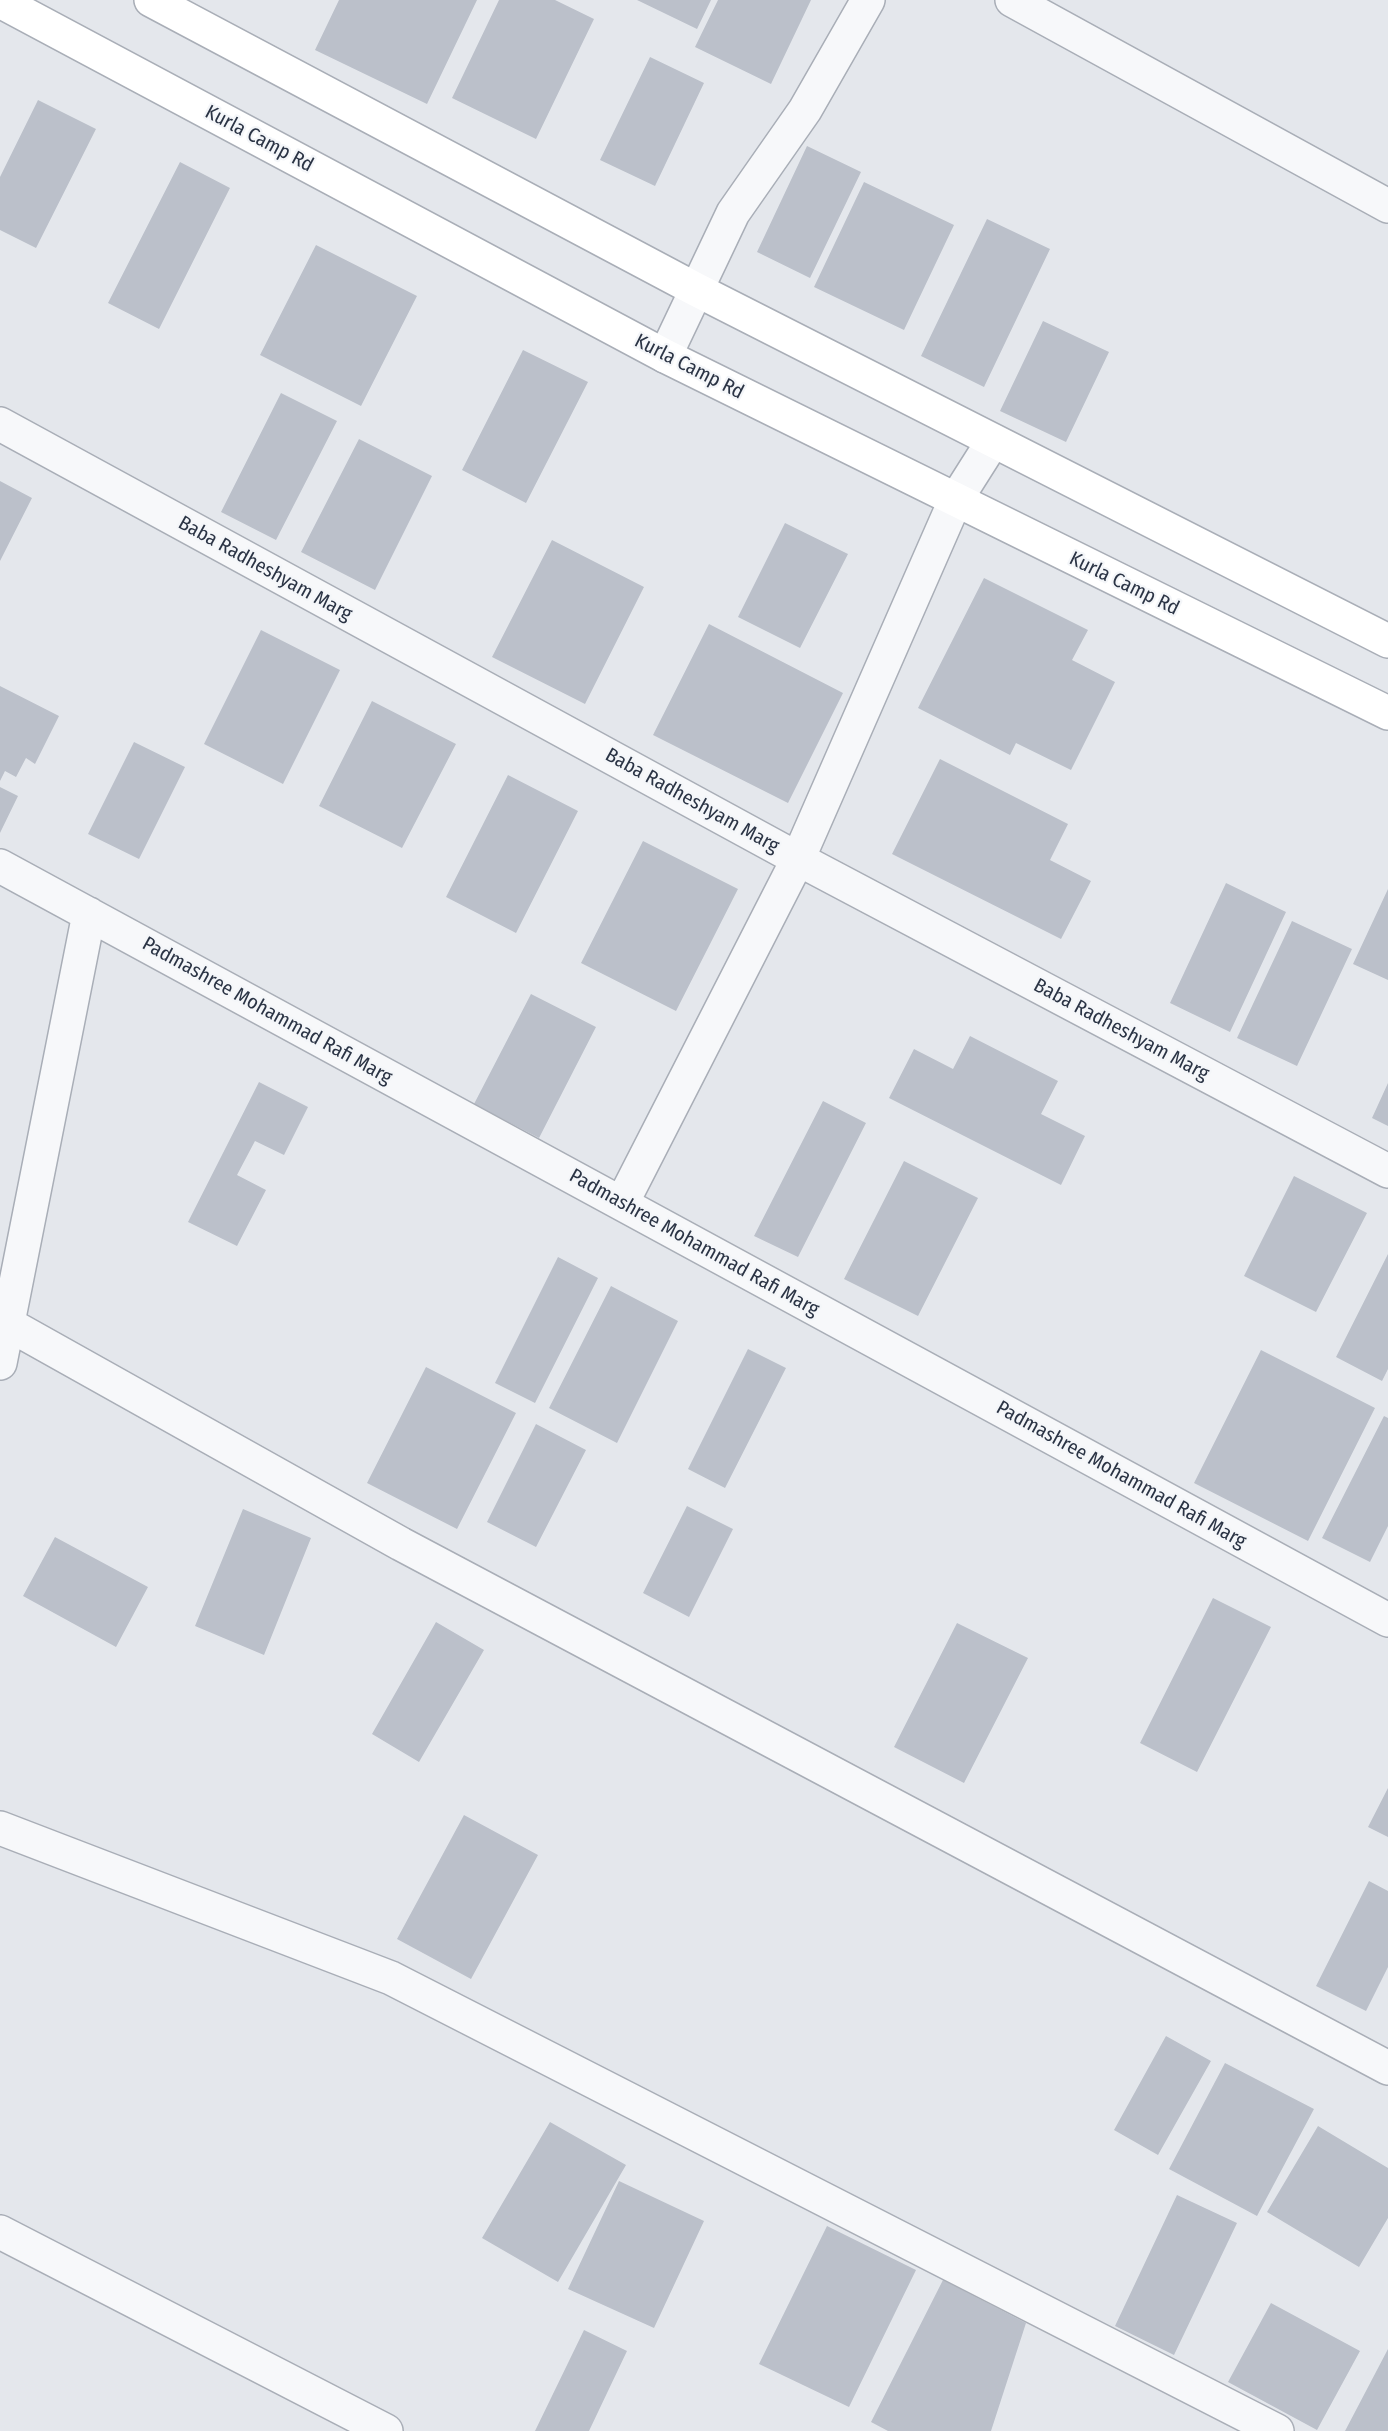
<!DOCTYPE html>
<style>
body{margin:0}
canvas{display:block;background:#e4e7ec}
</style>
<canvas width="1388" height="2431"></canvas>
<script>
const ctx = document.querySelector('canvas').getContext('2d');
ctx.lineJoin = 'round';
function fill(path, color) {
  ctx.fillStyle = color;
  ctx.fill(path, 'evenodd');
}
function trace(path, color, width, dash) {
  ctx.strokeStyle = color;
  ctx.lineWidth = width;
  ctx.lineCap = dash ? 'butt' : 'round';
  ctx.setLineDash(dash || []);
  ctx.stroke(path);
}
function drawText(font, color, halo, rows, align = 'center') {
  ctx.font = font + ' "Fira Sans Condensed",sans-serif';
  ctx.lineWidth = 4.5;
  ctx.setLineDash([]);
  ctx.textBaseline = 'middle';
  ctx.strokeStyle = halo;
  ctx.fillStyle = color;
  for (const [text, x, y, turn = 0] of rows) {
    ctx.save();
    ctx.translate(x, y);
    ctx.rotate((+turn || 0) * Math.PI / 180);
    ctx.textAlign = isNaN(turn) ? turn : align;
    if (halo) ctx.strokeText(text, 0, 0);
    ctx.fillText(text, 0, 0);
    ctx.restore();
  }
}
const building = new Path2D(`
 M339,0h138l-50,104 -112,-54z
 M499,0h56l39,19 -58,120 -84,-41z
 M637,0h74l-14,29z
 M718,0h93l-40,84 -76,-37z
 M650,57l54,26 -49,103 -55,-26z
 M38,100l58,29 -60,119 -36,-18v-53z
 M807,146l54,26 -51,106 -53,-26z
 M180,162l50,26 -71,141 -51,-26z
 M864,182l90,43 -50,105 -90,-43z
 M987,219l63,30 -66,138 -63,-31z
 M316,245l101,51 -56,110 -101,-51z
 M1043,321l66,31 -43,90 -66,-31z
 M523,350l65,32 -62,121 -64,-33z
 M281,393l56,28 -61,119 -55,-28z
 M359,439l73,37 -57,114 -74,-38z
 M0,481l32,17 -32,63z
 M785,523l63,31 -48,94 -62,-31z
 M552,540l92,47 -59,117 -93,-47z
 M984,578l104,52 -16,30 43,22 -44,88 -55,-27 -6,12 -92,-47z
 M709,624l134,69 -55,110 -135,-68z
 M261,630l79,40 -57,114 -79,-40z
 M0,686l59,30 -24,48 -9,-6 -10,19 -11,-6 -5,10z
 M372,701l84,43 -54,104 -83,-42z
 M134,742l51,25 -46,92 -51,-25z
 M940,759l128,65 -18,36 41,21 -30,58 -169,-85z
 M508,775l70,36 -62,122 -70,-36z
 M0,787l18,9 -18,37z
 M643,841l95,48 -62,122 -95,-48z
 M1226,883l60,29 -56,120 -60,-29z
 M1388,889v91l-35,-16z
 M1292,921l60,28 -55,117 -60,-28z
 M531,994l65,33 -57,111 -65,-34z
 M970,1036l88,45 -17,33 44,22 -24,49 -172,-87 25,-49 39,20z
 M259,1082l49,25 -24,48 -29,-14 -18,34 29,15 -29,56 -49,-24z
 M1388,1083v43l-16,-8z
 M823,1101l43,22 -68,134 -44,-21z
 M904,1161l74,37 -60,118 -74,-37z
 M1294,1176l73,37 -51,99 -72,-36z
 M1388,1254v115l-6,12 -46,-24z
 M558,1257l40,21 -63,125 -40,-20z
 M611,1286l67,35 -61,122 -68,-35z
 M748,1349l38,19 -61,120 -37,-19z
 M1261,1350l114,58 -67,133 -114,-58z
 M426,1367l90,46 -59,116 -90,-46z
 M1384,1416l4,2v108l-18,36 -48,-24z
 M536,1424l50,26 -50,97 -49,-25z
 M687,1506l46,23 -44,88 -46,-24z
 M243,1509l68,29 -47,117 -69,-29z
 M55,1537l93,50 -32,60 -93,-51z
 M1213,1598l58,29 -74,145 -57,-29z
 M436,1622l48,28 -65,112 -47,-28z
 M957,1623l71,35 -64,125 -70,-36z
 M1388,1788v49l-20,-10z
 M464,1815l74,40 -67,124 -74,-40z
 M1369,1881l19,10v76l-22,44 -50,-25z
 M1166,2036l45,25 -53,94 -44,-25z
 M1225,2063l89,46 -57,107 -88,-47z
 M550,2122l76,43 -68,117 -76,-44z
 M1318,2126l70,42v50l-29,49 -92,-55z
 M619,2181l85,40 -50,107 -86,-39z
 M1177,2195l60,28 -63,132 -59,-29z
 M827,2226l89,44 -67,137 -90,-43z
 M943,2280l83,43 -35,108h-103l-17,-9z
 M1271,2303l89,48 -43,79 -89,-48z
 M584,2330l43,21 -38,80h-54z
 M1388,2349v82h-43z`);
const street = new Path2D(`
 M1012,0l376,206
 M665,356l68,-143 72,-103 63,-110
 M0,424l798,435 590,312
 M0,866l1388,754
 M622,1203l176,-344 157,-358 38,-60
 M8,1324l393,220 987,524
 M0,1363l89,-449
 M0,1828l391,150 886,453
 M0,2232l386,199`);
const secondary = new Path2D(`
 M151,0l544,289 693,352
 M0,1l665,355 723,357`);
const streetNames = [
 ["Kurla Camp Rd",259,139,28],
 ["Kurla Camp Rd",689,367,27],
 ["Baba Radheshyam Marg",265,569,29],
 ["Kurla Camp Rd",1124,584,26],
 ["Baba Radheshyam Marg",692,801,29],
 ["Padmashree Mohammad Rafi Marg",267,1011,29],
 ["Baba Radheshyam Marg",1121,1030,28],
 ["Padmashree Mohammad Rafi Marg",694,1243,29],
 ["Padmashree Mohammad Rafi Marg",1121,1475,29]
];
fill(building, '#bbc0ca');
trace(street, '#a9aeb7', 36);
trace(secondary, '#a9aeb7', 36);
trace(street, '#f7f8fa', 33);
trace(secondary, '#fff', 33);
drawText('20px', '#2b3445', '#f4f6f9', streetNames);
</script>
